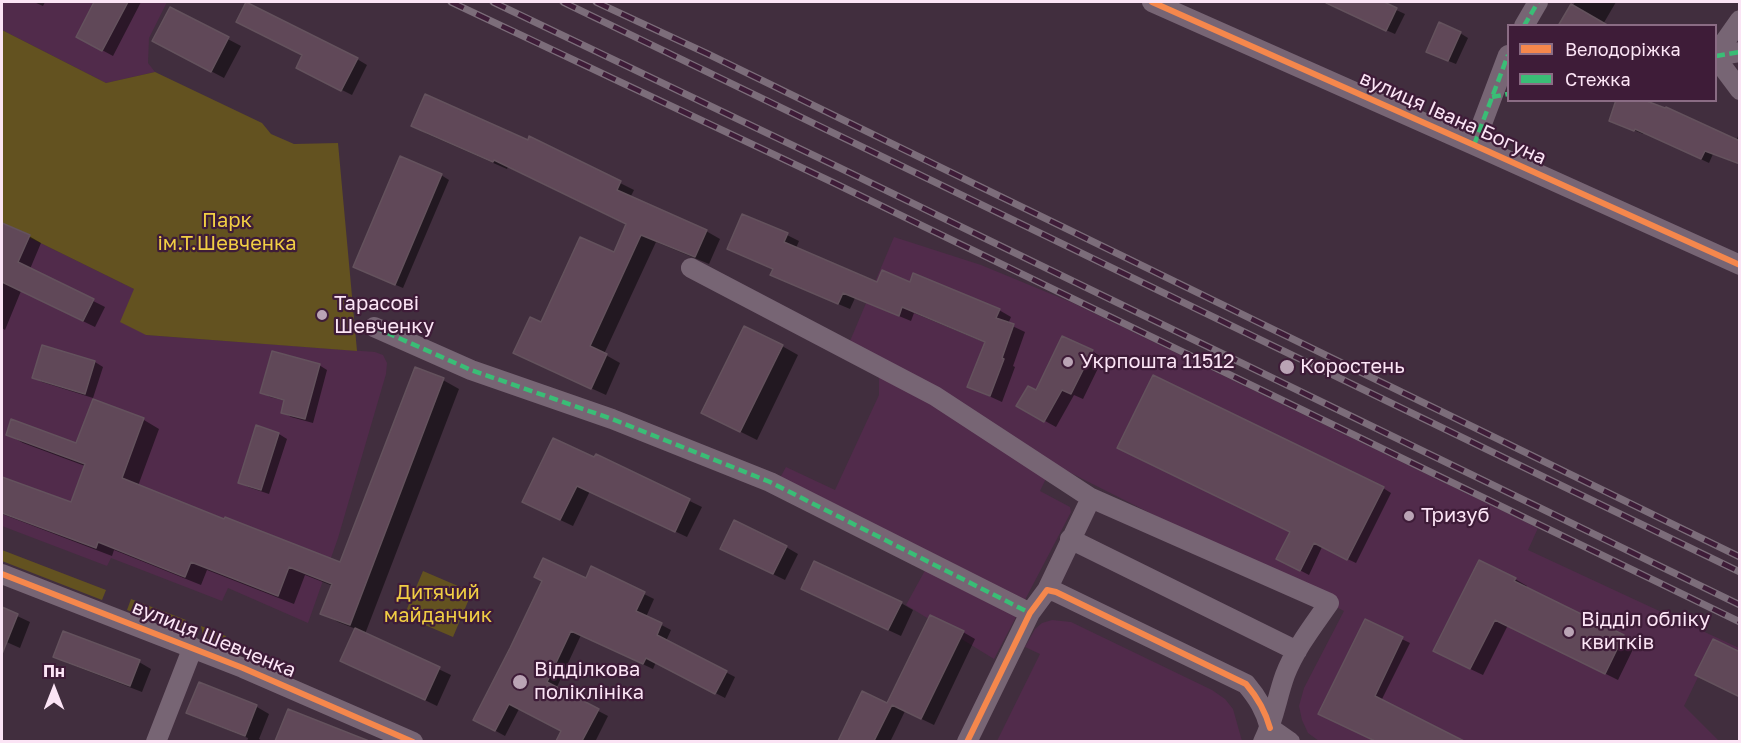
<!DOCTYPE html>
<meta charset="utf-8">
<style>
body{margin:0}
#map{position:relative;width:1741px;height:743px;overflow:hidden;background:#412e3e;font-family:"Golos Text",sans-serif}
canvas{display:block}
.frame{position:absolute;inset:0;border:3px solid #fbe4f5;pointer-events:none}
.legend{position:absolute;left:1507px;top:24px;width:210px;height:78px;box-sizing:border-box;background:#3e1c38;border:2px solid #8a6c84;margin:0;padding:8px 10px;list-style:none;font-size:18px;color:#fbe4f5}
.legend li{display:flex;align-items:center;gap:12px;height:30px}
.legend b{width:30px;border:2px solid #8a6c84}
.north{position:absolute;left:24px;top:659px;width:60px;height:60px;-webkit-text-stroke:4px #3e1c38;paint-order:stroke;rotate:0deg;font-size:16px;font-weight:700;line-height:24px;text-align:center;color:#fbe4f5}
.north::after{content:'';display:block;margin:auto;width:21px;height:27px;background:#fbe4f5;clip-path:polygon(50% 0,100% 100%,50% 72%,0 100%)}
</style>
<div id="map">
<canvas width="1741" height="743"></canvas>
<div class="frame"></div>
<ul class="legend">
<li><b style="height:8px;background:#f5874c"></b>Велодоріжка</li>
<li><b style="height:8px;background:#3abd76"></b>Стежка</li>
</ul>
<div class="north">Пн</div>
</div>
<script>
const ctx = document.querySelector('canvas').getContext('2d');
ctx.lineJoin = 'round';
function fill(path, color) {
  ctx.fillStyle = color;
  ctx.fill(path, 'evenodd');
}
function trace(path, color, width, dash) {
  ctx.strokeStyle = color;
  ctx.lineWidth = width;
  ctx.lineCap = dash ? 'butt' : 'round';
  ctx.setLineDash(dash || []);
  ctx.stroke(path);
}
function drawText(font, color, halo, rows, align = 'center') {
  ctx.font = font + ' "Golos Text",sans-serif';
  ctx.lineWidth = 4.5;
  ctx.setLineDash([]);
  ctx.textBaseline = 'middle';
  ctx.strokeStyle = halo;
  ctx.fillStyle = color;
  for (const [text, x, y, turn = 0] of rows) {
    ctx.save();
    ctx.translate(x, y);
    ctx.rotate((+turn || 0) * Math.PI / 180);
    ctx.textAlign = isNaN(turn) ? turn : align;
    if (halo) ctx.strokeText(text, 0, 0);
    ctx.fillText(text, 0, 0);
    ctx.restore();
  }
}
const built = new Path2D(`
 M2,2h165l-18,36 -1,25 7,9 -49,11 -104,-53z
 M2,224l132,65 12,46 229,17 8,3 4,8 -1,11 -48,164 -30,85 -80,-35 -6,13 -111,-43 -4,8 -105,-40z
 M894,237l87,28 92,38 465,225 -10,22 211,98v43l-39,-18 -16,33 35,35h-400l-11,-8 -6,-13 -3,-14 5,-18 40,-77 -291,-147 -13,27 30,16 1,5 -77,147 -88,-54 22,-40 -152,-80 10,-18 49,23 44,-95v-18l-29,-36z
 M1052,620l19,2 141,68 13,9 8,10 9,32h-245l43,-87 -15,-7 10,-18 7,-6z`);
const green = new Path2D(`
 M2,30l104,53 49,-11 107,51 9,11 23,10 44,-1 19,208 -211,-16 -26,-13 14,-33 -132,-65z
 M2,550l104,40 -4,10 -100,-39z
 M423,571l49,21 -19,45 -49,-21z
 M131,599l55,21 -1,12 -58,-22z
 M201,626l25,10 -4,11 -18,-7z`);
const shadow = new Path2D(`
 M34,2h11l-2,4z
 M96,2h45l-28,54 -35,-19z
 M1322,2h57l26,12 -10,20z
 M1575,2h41l-14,24h-42z
 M171,9l70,37 -17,32 -57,-30z
 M1460,33l8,5 -12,26 -20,-8z
 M357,59l10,6 -15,30 -44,-22z
 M1610,120l126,21 4,-10v33l-27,-10 -4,9 -65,-31 -1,2z
 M413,126l115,16 2,-4 104,52 -4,8 76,33 14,8 -11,25 -53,-22 -52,112 16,9 -14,32 -77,-35 -14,-8 27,-28 72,-70 13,-29 -119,-58 -1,2 -80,-35z
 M441,175l8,5 -46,108 -40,-17z
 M2,225l27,11 12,7 -11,26 75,38 -10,20 -74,-36 -16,39 -3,-2z
 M787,235l12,6 -3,7 82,35 33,1 88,26 12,7 -3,7 17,8 -12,34 2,1 -13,35 -33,-15 17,-44 -72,-30 -3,8 -56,-23 -5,11 -66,-28 -12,-7 2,-4 -45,-22z
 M782,346l16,9 -41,85 -54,-27z
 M1092,351l11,7 -20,41 -9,-4 -18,32 -38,-21z
 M95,362l8,5 -10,31 -51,-16 -8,-5z
 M319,365l8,5 -14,53 -22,-6 -8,-5 3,-11 -16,-4 -8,-5z
 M416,369l27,11 16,9 -94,245 86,41 -14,31 -95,-46 14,-31 -18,-7 -16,-9 11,-27 -28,-11 -11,29 -87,-34 -6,15 -87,-35 -2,6 -110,-42 1,-35 68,25 14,-38 -62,-23 -16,-9 70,11 16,-44 51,19 15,9 -21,57 87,35 116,43z
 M279,434l8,5 -18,55 -21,-7 -8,-5z
 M597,456l105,51 -15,30 -97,-46 -17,35 -36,-17 58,-50z
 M1383,488l8,5 -35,70 -34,-16 -13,28 -23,-12 5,-31z
 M786,547l12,7 -13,26 -51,-25z
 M592,568l62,31 -8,18 25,13 -5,11 69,36 -10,21 -69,-36 -3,7 -72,-34 -25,54 52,27 -13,26h-38l6,-11 -44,-22 -14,27 -20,-11 101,-145z
 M1515,579l12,7 -1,2 110,55 -18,37 -110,-55 -25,50 -36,-17z
 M815,596l86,7 12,7 -12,26z
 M2,609l28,13 -10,26 -18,-8z
 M1365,621l45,22 -29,58 80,41h-84l-50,-24z
 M963,632l12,7 -41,86 -29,-14 -15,31h-51l24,-49 25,12z
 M55,656l84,6 12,7 -9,23 -75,-29z
 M199,684l58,23 12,7 -10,25 5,3h-17l1,-4 -48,-19 -12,-7z
 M278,737l80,3 -1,2h-71z`);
const building = new Path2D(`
 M94,2h34l-26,49 -26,-14z
 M246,2l112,56 -17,33 -45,-23 6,-13 -66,-33z
 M1324,2h60l13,6 -11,23z
 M1571,4l38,22h-51z
 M170,7l59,30 -18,35 -59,-31z
 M1439,22l22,10 -13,29 -22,-9z
 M425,94l103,46 1,-4 92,45 -4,9 90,40 -12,27 -54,-22 -51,111 17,8 -16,35 -78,-36 17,-36 11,5 39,-85 34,15 12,-28 -132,-64 -1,2 -82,-36z
 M1616,100h28l21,8 1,-1 74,34v23l-35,-13 -4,8 -66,-30 -1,2 -25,-10z
 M400,156l42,18 -47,111 -42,-18z
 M742,214l46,19 -4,9 93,40 5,-12 28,12 3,-9 87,36 -4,9 18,6 -12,34 2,1 -14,37 -23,-9 18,-45 -83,-35 -3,9 -56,-23 -5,11 -68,-29 3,-6 -46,-20z
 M2,223l28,12 -12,27 76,37 -11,22 -81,-39z
 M744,326l39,19 -43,87 -39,-19z
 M1062,336l31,14 -22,44 -9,-4 -18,32 -28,-16 12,-20 8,4z
 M42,345l53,16 -10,33 -53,-16z
 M272,351l48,13 -15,55 -24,-6 3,-13 -24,-7z
 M415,367l29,11 -94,247 -30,-11 12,-30 -43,-17 -11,29 -87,-34 -6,15 -87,-35 -2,6 -94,-35v-36l69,25 14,-38 -79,-29 5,-16 65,24 17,-44 51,19 -22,60 102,41 1,-2 115,45z
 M1153,375l231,112 -37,73 -33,-17 -14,28 -24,-12 14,-27 -173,-84z
 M256,425l23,8 -18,57 -23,-7z
 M553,438l41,19 2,-3 94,45 -15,33 -98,-46 -17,34 -38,-18z
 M734,520l53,26 -14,28 -53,-25z
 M543,558l43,20 5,-12 54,26 -9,19 26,12 -5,12 70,36 -12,23 -69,-36 -3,6 -72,-33 -24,51 52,27 -17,32h-26l5,-10 -52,-27 -14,27 -22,-11 37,-72 32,-67 -8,-4z
 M1479,560l37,18 -2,3 110,54 -19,39 -110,-54 -25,49 -37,-18z
 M814,561l88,41 -14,28 -87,-41z
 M2,607l16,7 -16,40z
 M930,615l34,16 -43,88 -29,-14 -18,36h-36l24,-50 25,12z
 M1365,619l38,18 -28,59 89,45h-89l-57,-27z
 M355,628l85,39 -15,33 -85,-39z
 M63,631l77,29 -10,26 -77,-29z
 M1713,639l27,13v45l-45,-22z
 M199,682l58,23 -12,31 -59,-23z
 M288,709l81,32h-94z`);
const minor = new Path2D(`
 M1152,2l322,143 266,120
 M1524,26l14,-24
 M1716,54l24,-34
 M1716,56l24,-4
 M1716,58l24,32
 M1474,145l34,-90
 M691,268l244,128 156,102
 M374,327l97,43 141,49 158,63 260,131
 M1070,539l227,112
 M2,574l241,94 170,74
 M1047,590l44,-92 238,105c-16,23 -34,46 -44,72 -8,22 -11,45 -22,67
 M1270,728l20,14
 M156,742l37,-95
 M967,742l63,-129 17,-23 9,2 190,92c12,14 19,26 24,44`);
const rail = new Path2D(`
 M451,2l381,180 908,440
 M493,2l345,165 902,438
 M563,2l1177,570
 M596,2l112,52 1032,503`);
const quiet = new Path2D(`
 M1524,26l14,-24
 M1716,56l24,-4
 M1492,97l16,-3
 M1474,145l34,-90
 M374,327l97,43 141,49 158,63 260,131`);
const cycleway = new Path2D(`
 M1152,2l322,143 266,120
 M2,574l241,94 170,74
 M967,742l63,-129 17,-23 9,2 190,92c12,14 19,26 24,44`);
const markers = [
 [322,315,6,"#baa4b5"],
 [1068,362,6,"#baa4b5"],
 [1287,367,8,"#baa4b5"],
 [1409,516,6,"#baa4b5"],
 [1569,632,6,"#baa4b5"],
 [520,682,8,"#baa4b5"]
];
const streetNames = [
 ["вулиця Івана Богуна",1453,118,24],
 ["вулиця Шевченка",214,639,22]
];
const parkNames = [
 ["Парк",227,221],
 ["ім.Т.Шевченка",227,244],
 ["Дитячий",438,593],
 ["майданчик",438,616]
];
const poiNames = [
 ["Тарасові",334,304],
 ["Шевченку",334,327],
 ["Укрпошта 11512",1080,362],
 ["Коростень",1300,367],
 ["Тризуб",1421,516],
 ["Відділ обліку",1581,620],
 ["квитків",1581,643],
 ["Відділкова",534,670],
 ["поліклініка",534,693]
];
fill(built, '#512b4b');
fill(green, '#635220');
fill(shadow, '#0007');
fill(building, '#604858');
trace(building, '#64525d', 1.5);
trace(minor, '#776574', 20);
trace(rail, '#7c6d7a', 7);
trace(rail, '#3e1c38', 4.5, [14]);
trace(quiet, '#3abd76', 4.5, [9, 4.5]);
trace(cycleway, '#f5874c', 6);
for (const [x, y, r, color] of markers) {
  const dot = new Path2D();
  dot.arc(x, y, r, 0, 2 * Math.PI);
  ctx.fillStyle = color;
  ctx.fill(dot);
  trace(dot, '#3e1c38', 2);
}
drawText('20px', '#fbe4f5', '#3e1c38', streetNames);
drawText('20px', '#f1ce44', '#3e1c38', parkNames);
drawText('20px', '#fbe4f5', '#3e1c38', poiNames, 'left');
</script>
